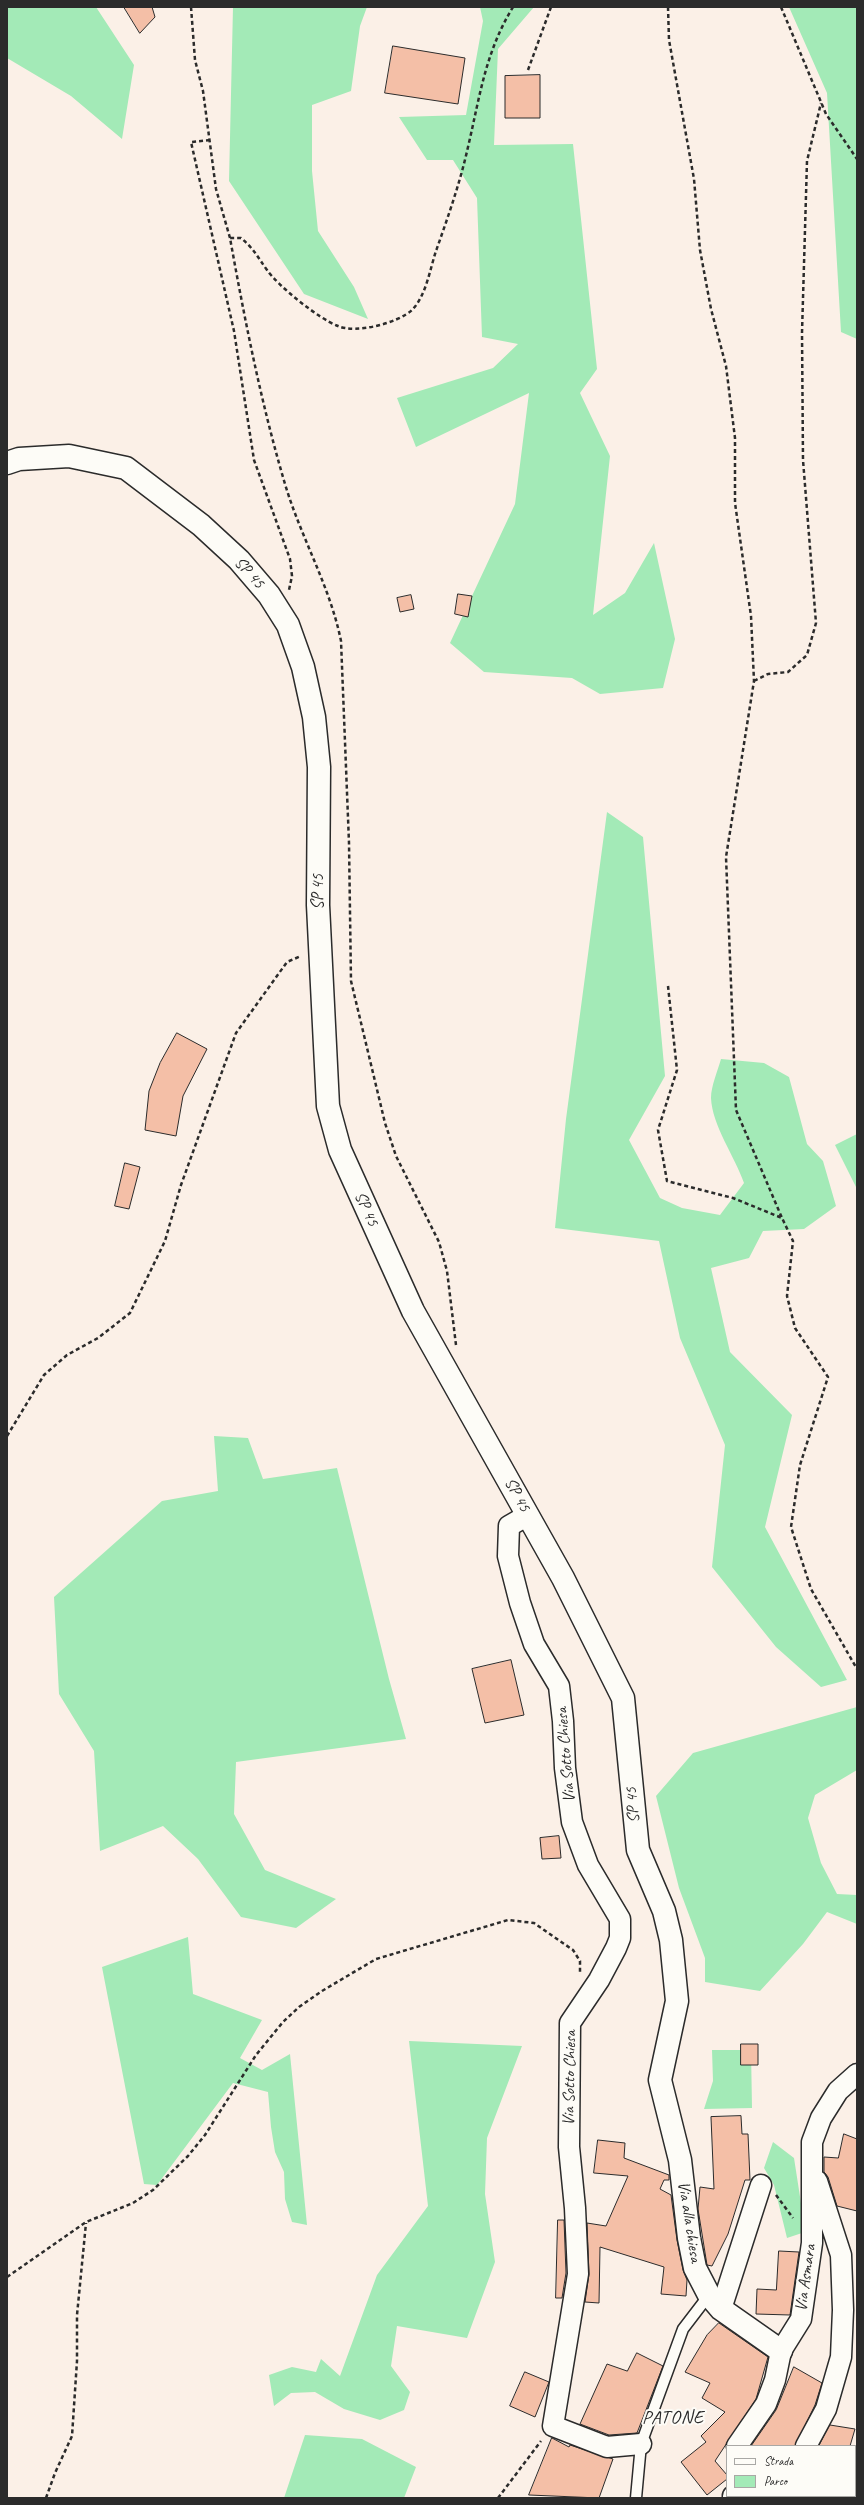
<!DOCTYPE html>
<style>
body{margin:0}
#map{position:relative;width:864px;height:2505px;overflow:hidden;background:#fbf0e7;font-family:Caveat,sans-serif}
canvas{display:block}
.frame{position:absolute;inset:0;border:8px solid #2b2b2b;pointer-events:none}
.legend{position:absolute;left:726px;top:2445px;width:130px;height:52px;box-sizing:border-box;background:#fdfcf7;border:1px solid #a9a8a5;margin:0;padding:5px 7px;list-style:none;font-size:12px;color:#2b2b2b}
.legend li{display:flex;align-items:center;gap:8px;height:20px}
.legend b{width:20px;border:1px solid #a9a8a5}
</style>
<div id="map">
<canvas width="864" height="2505"></canvas>
<div class="frame"></div>
<ul class="legend">
<li><b style="height:5px;background:#fdfcf7"></b>Strada</li>
<li><b style="height:11px;background:#a3eab7"></b>Parco</li>
</ul>
</div>
<script>
const ctx = document.querySelector('canvas').getContext('2d');
ctx.lineJoin = 'round';
function fill(path, color) {
  ctx.fillStyle = color;
  ctx.fill(path, 'evenodd');
}
function trace(path, color, width, dash) {
  ctx.strokeStyle = color;
  ctx.lineWidth = width;
  ctx.lineCap = dash ? 'butt' : 'round';
  ctx.setLineDash(dash || []);
  ctx.stroke(path);
}
function drawText(font, color, halo, rows, align = 'center') {
  ctx.font = font + ' Caveat,sans-serif';
  ctx.lineWidth = 4;
  ctx.setLineDash([]);
  ctx.textBaseline = 'middle';
  ctx.strokeStyle = halo;
  ctx.fillStyle = color;
  for (const [text, x, y, turn = 0] of rows) {
    ctx.save();
    ctx.translate(x, y);
    ctx.rotate((+turn || 0) * Math.PI / 180);
    ctx.textAlign = isNaN(turn) ? turn : align;
    if (halo) ctx.strokeText(text, 0, 0);
    ctx.fillText(text, 0, 0);
    ctx.restore();
  }
}
const green = new Path2D(`
 M7,7h89l38,58 -12,74 -51,-43 -64,-38z
 M233,7h134l-7,19 -9,65 -39,14v66l6,60 36,56 14,32 -64,-25 -75,-113z
 M480,7h54l-36,42 -4,96 79,-1 24,225 -17,24 30,63 -17,159 32,-22 29,-50 21,96 -12,49 -63,6 -28,-16 -88,-6 -34,-29 65,-139 14,-111 -113,54 -19,-49 96,-30 25,-24 -36,-7 -5,-139 -24,-38h-26l-28,-43 67,-2 17,-94z
 M789,7h68v332l-16,-7 -14,-239z
 M607,812l36,25 22,239 -36,64 31,58 22,10 38,7 24,-32c-9,-26 -32,-58 -33,-85 0,-12 7,-28 10,-39l43,4 25,14 18,67 16,17 13,45 -32,23 -41,2 -14,27 -38,10 19,84 62,63 -27,112 82,153 -26,7 -45,-40 -64,-80 13,-122 -45,-107 -21,-97 -104,-13 11,-109z
 M857,1134v55l-22,-44z
 M214,1436l34,2 15,41 74,-11 52,211 17,60 -170,23 -2,52 31,56 71,29 -40,29 -55,-11 -43,-58 -35,-33 -63,25 -6,-100 -35,-57 -5,-97 108,-96 56,-10z
 M857,1707v63l-42,25 -7,23 13,45 16,31 20,1v29l-30,-12 -24,32 -43,47 -55,-9v-24l-26,-70 -23,-92 37,-43z
 M188,1937l5,57 69,26 -22,38 22,12 28,-16 17,171 -15,-3 -7,-23 -1,-27 -9,-20 -4,-25 -3,-35 -35,-9 -76,102 -13,-1 -42,-217z
 M409,2041l113,5 -35,92 -2,56 10,68 -28,76 -70,-12 -6,40 19,26 -6,18 -24,10 -36,-11 -29,-17 -24,1 -17,13 -5,-31 23,-8 24,5 5,-13 19,17 37,-101 51,-69z
 M712,2050h39l1,58 -48,1 9,-28z
 M773,2142l21,16 9,58 -1,17 -15,5 -13,-53 -10,-17z
 M305,2435l57,4 54,28 -12,31h-120z`);
const building = new Path2D(`
 M124,7h28l3,10 -15,16z
 M393,46l72,12 -7,46 -73,-11z
 M540,75v43h-35v-42z
 M458,594l14,2 -4,21 -13,-3z
 M411,595l3,14 -14,3 -3,-14z
 M177,1033l30,16 -24,47 -7,40 -31,-6 4,-39 11,-28z
 M125,1163l15,4 -11,42 -14,-3z
 M511,1660l13,55 -39,8 -13,-54z
 M559,1836l2,22 -19,1 -2,-21z
 M741,2044h17v21h-17z
 M741,2116l1,18h6l2,46h-5l-17,54 -16,32 -5,-1 -9,-56 2,-22 14,2 -3,-72z
 M844,2134l13,5v72l-20,-5 -9,-29 -4,-5v-15l14,1z
 M598,2140l27,3 -1,15 45,17v5h-5l-4,9 11,6 6,45 6,30 4,10 -1,16 -25,-2 3,-27 -64,-20 -1,56 -14,-1 4,-28 -2,-51 19,3 22,-50 -34,-3z
 M558,2220h6l2,53 -4,25h-6z
 M779,2251l20,1 -9,63 -34,-1 1,-25 19,1z
 M719,2323l49,34 -12,42 -41,62 12,14v4l-20,16 -26,-33 25,-20 -5,-6 24,-24 -23,-14 8,-15 -25,-11 22,-37z
 M637,2353l26,13 -26,67 -28,2 -29,-11 27,-60 20,7z
 M794,2367l28,16 -7,22 -20,41h-44l25,-36z
 M525,2372l24,10 -14,35 -25,-11z
 M830,2425l25,4 -5,17h-31z
 M552,2438l17,9 1,-2 43,14 -14,39 -70,-3z`);
const path = new Path2D(`
 M191,7l4,53 8,31 13,98 14,49
 M668,7l1,33 25,139 6,71 11,59 15,57 9,72v65l16,113 3,65 -28,176 10,253 46,108
 M781,7l45,107 31,45
 M528,70l23,-63
 M210,140l-19,2 43,189 20,129 36,99 2,17 -3,14
 M754,681l14,-7 20,-2 19,-17 9,-32 -13,-163 -1,-127 5,-172 14,-58
 M668,986l9,84 -19,60 9,51 66,17 49,20 11,23 -6,55 8,32 33,49 -28,88 -9,62 20,62 46,80
 M456,1345l-9,-74 -8,-29 -43,-86 -11,-33 -34,-142 -2,-138 -8,-202c-11,-55 -40,-103 -56,-157 -24,-81 -40,-163 -55,-246h11c13,11 16,18 26,32 11,16 52,49 71,56 18,8 60,-3 74,-16 14,-14 18,-41 24,-59 12,-34 24,-68 32,-104 12,-51 17,-94 45,-140
 M7,1436l37,-61 23,-20 31,-17 32,-25 35,-72 16,-56 55,-152 51,-71 14,-6
 M776,2195l17,23
 M7,2277l79,-55 47,-19 20,-13 35,-34 17,-21 51,-80 27,-33 16,-15 23,-16 54,-32 132,-39 26,3 39,27 7,11v13
 M46,2498l9,-25 17,-37 5,-75v-46l9,-92
 M498,2498l43,-57`);
const service = new Path2D(`
 M636,2498l5,-54 42,-115 26,-34`);
const minor = new Path2D(`
 M528,1515l-19,11 -1,30 12,47 14,41 25,42 4,35 2,47 7,54 16,43 32,54v19l-4,10 -17,32 -29,43 -1,124 6,61 3,66 -25,152 54,21 34,-3
 M721,2309l40,-124
 M737,2446l29,-42 9,-24 6,-29 20,-32 11,-76v-101l9,-24 17,-27 19,-17
 M806,2446l20,-37 15,-52 2,-47 -2,-55 -24,-74
 M733,2498v-2
 M770,2498l3,-2`);
const tertiary = new Path2D(`
 M7,463l12,-4 50,-3 57,12 75,57 38,35 30,35 19,30 15,42 11,50 5,50 -1,138 10,201 12,44 73,161 150,267 60,120 15,152 26,61 7,29 6,61 -17,79 20,80 9,78 6,30 14,27 12,14 60,42`);
const streetNames = [
 ["SP 45",249,573,48],
 ["SP 45",319,892,-90],
 ["SP 45",366,1209,65],
 ["SP 45",517,1495,61],
 ["Via Sotto Chiesa",566,1755,-95],
 ["SP 45",633,1805,-95],
 ["Via Sotto Chiesa",570,2078,-89],
 ["Via alla chiesa",689,2222,81],
 ["Via Asmara",806,2278,-82]
];
const quarterNames = [
 ["PATONE",673,2418]
];
fill(green, '#a3eab7');
fill(building, '#f4bfa7');
trace(building, '#2b2b2b', 1);
trace(service, '#2b2b2b', 13);
trace(minor, '#2b2b2b', 23);
trace(tertiary, '#2b2b2b', 25);
trace(path, '#2b2b2b', 2.5, [4, 3]);
trace(service, '#fdfcf7', 10);
trace(minor, '#fdfcf7', 20);
trace(tertiary, '#fdfcf7', 22);
drawText('17px', '#2b2b2b', '#fdfcf7', streetNames);
ctx.letterSpacing = '1px';
drawText('19px', '#2b2b2b', '#fdfcf7', quarterNames);
ctx.letterSpacing = '0px';
</script>
